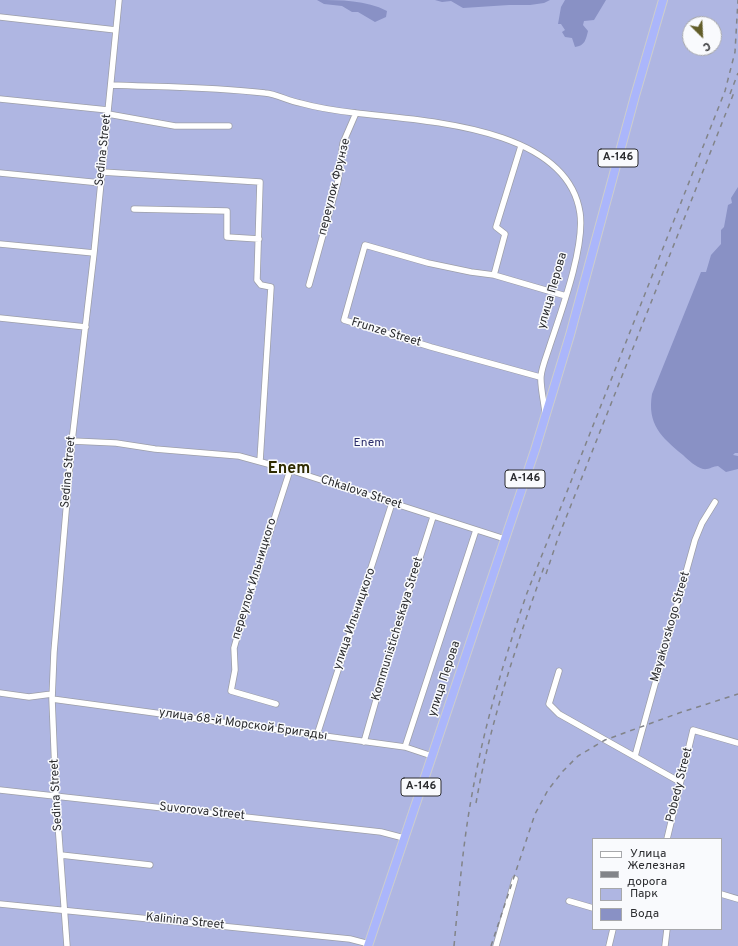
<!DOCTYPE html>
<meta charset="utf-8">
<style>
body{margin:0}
#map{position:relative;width:738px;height:946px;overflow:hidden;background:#eaecf5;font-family:Overpass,sans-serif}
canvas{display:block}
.legend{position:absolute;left:592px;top:838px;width:130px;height:92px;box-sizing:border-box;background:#f9fafd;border:1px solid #a7a8ab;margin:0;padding:5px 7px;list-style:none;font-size:12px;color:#2c2d30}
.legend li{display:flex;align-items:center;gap:8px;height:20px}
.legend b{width:20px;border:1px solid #a7a8ab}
.north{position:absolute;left:682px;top:16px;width:40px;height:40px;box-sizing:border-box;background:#f9fafd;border:1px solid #a7a8ab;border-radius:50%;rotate:156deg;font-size:11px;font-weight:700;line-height:16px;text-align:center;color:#2c2d30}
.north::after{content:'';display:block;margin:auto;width:14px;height:18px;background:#625d29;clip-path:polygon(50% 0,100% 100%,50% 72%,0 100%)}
</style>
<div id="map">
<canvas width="738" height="946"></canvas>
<ul class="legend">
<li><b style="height:5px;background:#fff"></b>Улица</li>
<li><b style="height:5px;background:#828489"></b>Железная дорога</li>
<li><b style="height:11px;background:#afb6e2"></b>Парк</li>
<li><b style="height:11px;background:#8991c5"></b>Вода</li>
</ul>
<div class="north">С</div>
</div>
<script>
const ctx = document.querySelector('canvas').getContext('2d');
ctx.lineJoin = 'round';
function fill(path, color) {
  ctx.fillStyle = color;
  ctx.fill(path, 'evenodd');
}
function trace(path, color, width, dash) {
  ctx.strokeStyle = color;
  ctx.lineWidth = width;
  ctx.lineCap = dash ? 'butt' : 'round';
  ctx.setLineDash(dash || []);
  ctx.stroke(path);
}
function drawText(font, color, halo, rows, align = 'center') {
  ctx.font = font + ' Overpass,sans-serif';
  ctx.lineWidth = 3;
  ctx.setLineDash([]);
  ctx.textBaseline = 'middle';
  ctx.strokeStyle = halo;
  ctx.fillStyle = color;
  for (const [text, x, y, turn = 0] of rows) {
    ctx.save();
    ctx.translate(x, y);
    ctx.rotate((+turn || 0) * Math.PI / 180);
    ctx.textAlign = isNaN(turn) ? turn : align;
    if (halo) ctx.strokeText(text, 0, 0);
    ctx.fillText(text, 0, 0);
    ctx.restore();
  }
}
const green = new Path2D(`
 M0,0h738v946h-738zM690,24h24v24h-24zM593,839h128v90h-128z`);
const water = new Path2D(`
 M317,0c24,0 49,0 70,11l-1,6 -11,5 -17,-10h-6l-10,-6 -18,-2z
 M435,0h115l-6,3 -14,2h-21l-46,3 -12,-7 -9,1z
 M565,0h41l-12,20 -10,1 -1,4 5,6c-2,8 -3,15 -13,16l-3,-9 -7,-1 -3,-5 3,-2 -4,-6h-3l3,-17z
 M738,187v266h-3l-2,2 5,1v13l-12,3 -8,-6c-5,0 -9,4 -15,3 -7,-2 -15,-9 -20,-14 -22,-18 -36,-31 -31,-61l49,-122h5l5,-17 10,-11v-14l3,-3 4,-22 4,-2 -1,-5z`);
const minor = new Path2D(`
 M0,17l116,13
 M111,85c51,2 103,2 154,8 12,1 23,8 35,10 18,5 38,8 56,10 67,8 211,13 224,100 5,34 -19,99 -30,132 -3,10 -8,21 -9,31 -1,9 3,26 4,36
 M0,99l108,11
 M108,114l67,12h54
 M102,172l158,10 -3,98 4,5 10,2 -11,174
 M0,173l101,10
 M134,209l93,2v26l32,2
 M0,244l94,9
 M494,275l11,-41 -9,-7 25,-81
 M309,285l29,-104 5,-38 13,-30
 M0,318l86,9
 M540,377l-109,-30 -87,-27 21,-75 63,18 43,9 23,3 72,21
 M72,441l44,2 39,6 84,7 51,14 215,69
 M559,671l-10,33 10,10 121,68
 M0,693l29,4 23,-3
 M52,699l353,48 27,9
 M276,704l-45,-13 4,-21 -1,-22 9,-32 47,-146
 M317,735l75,-232
 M364,742l27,-94 42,-131
 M405,747l71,-217
 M635,756l60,-216 7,-17 13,-21
 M0,790l381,42 23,6
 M667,839l26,-109 45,13
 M61,855l89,10
 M721,894l17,5
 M569,901l24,7
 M0,904l350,35 19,5
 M67,946l-11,-150 -4,-97 2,-47 18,-211 22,-188 25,-253
 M496,946l19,-67
 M609,946l4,-17
 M665,946l2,-17`);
const highway = new Path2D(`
 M368,946l167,-496 35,-115 65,-239 28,-96`);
const rail = new Path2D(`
 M730,94l8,-21
 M546,574l12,-36 177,-448
 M476,803c14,-81 41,-159 68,-236
 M454,946c5,-53 9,-105 19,-157 12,-67 32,-132 54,-196l198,-502 10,-39 3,-52
 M491,946l44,-132 13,-24 15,-19 15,-15 27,-16 74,-27 59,-19`);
const shields = [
 [618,158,40],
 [525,479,40],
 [421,787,40]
];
const shieldNames = [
 ["А-146",618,158],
 ["А-146",525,479],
 ["А-146",421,787]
];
const streetNames = [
 ["Sedina Street",104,150,-84],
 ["переулок Фрунзе",335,187,-76],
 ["улица Перова",553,291,-74],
 ["Frunze Street",386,333,17],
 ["Sedina Street",69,472,-85],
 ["Chkalova Street",361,493,18],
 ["переулок Ильницкого",255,579,-73],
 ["улица Ильницкого",355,619,-71],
 ["Mayakovskogo Street",671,627,-74],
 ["Kommunisticheskaya Street",398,629,-73],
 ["улица Перова",445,679,-72],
 ["улица 68-й Морской Бригады",243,725,8],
 ["Pobedy Street",680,785,-76],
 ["Sedina Street",57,795,-93],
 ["Suvorova Street",202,812,6],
 ["Kalinina Street",185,922,6]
];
const parkNames = [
 ["Enem",369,444]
];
const districtNames = [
 ["Enem",289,470]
];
fill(green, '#afb6e2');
fill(water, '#8991c5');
trace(minor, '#9d9fa8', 7);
trace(highway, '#cccdcd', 10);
trace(minor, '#fff', 5.5);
trace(highway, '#abb6fb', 8);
trace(rail, '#828489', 1.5, [5, 5]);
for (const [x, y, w] of shields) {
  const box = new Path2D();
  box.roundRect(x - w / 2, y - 9, w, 18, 3);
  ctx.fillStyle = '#f9fafd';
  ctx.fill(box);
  trace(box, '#2c2d30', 1);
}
drawText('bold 11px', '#2c2d30', null, shieldNames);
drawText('12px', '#2c2d30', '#f9fafd', streetNames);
drawText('12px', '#2b2d6c', '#f9fafd', parkNames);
drawText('bold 16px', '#2f2b00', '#f9fafd', districtNames);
</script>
